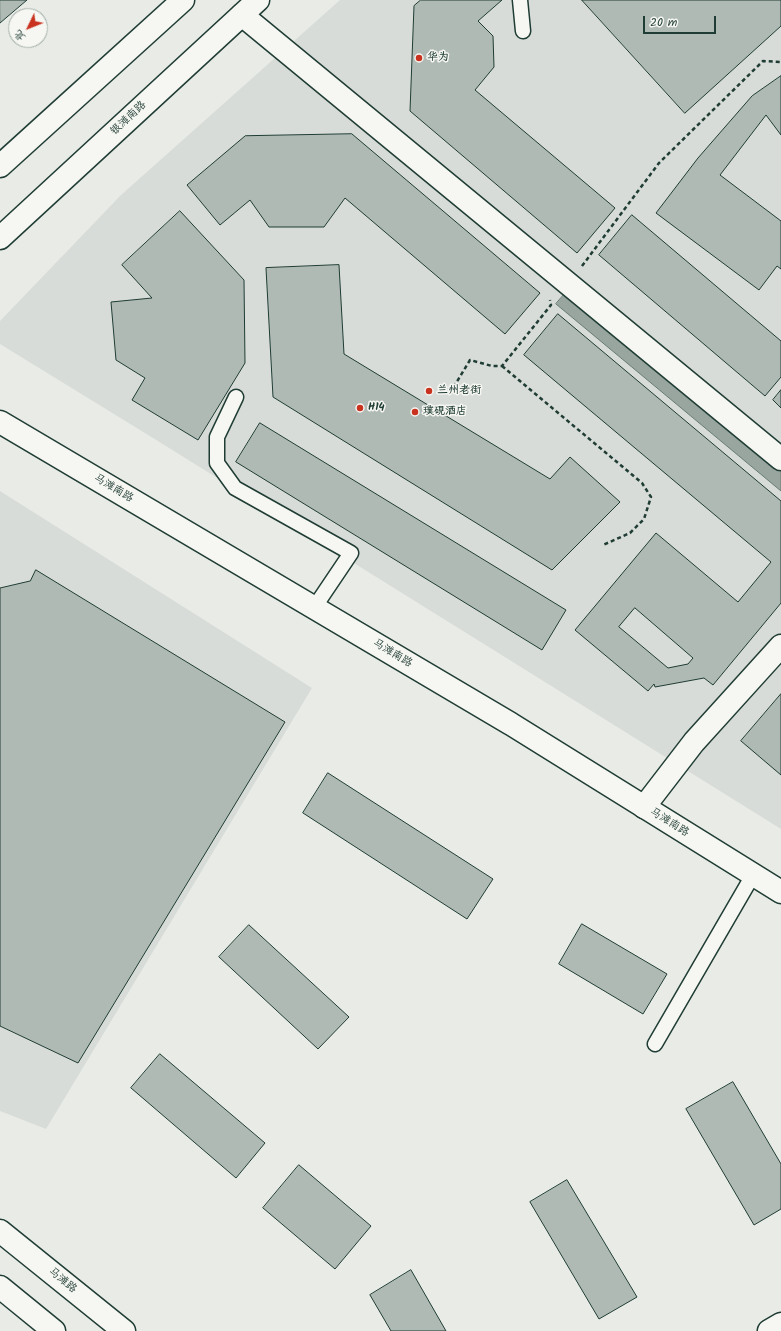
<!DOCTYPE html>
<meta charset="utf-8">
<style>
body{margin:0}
#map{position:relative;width:781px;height:1331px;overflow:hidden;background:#e9ebe7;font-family:Kalam,"LXGW WenKai TC",sans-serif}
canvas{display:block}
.north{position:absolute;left:8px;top:8px;width:40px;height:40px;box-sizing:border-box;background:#f6f6f2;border:1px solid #a0aca6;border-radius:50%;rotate:227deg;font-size:11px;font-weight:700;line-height:16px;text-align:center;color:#1f3d34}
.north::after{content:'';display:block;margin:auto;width:14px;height:18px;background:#c8321e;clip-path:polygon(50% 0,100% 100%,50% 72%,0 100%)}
.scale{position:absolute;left:643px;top:16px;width:73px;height:18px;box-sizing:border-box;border:2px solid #1f3d34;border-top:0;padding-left:5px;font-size:12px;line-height:14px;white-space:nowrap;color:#1f3d34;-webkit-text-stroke:3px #f6f6f2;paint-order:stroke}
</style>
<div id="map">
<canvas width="781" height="1331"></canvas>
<div class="north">北</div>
<div class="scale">20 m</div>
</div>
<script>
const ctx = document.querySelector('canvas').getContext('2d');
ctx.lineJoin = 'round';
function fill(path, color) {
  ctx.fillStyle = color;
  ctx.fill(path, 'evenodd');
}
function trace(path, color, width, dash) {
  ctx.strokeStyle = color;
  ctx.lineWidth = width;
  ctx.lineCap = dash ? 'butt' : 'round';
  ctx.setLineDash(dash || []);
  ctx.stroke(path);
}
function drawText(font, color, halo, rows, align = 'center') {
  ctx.font = font + ' Kalam,"LXGW WenKai TC",sans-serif';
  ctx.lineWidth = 3;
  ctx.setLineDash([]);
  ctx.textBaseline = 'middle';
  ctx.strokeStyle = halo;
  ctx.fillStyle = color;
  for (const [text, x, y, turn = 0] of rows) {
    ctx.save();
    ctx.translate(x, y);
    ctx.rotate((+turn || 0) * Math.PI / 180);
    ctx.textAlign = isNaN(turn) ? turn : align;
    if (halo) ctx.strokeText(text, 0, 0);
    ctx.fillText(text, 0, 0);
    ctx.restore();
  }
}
const built = new Path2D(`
 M340,0h441v829l-628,-391 -153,-94v-23l121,-126z
 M0,491l312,197 -266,441 -46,-18z`);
const water = new Path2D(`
 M568,290l213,177v24l-225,-187z`);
const building = new Path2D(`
 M0,0h27l-27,23z
 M421,0h81l-24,21 15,15 1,31 -19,23 140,118 -38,45 -167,-142 4,-105z
 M582,0h199v26l-96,87z
 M781,76v59l-15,-20 -46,60 61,46v48l-4,-3 -18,24 -103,-77 42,-55 54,-62z
 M352,134l188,159 -35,41 -160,-136 -21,29h-55l-19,-27 -30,25 -33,-40 58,-49z
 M180,211l64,69 1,83 -47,77 -66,-40 13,-22 -29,-18 -5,-58 41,-4 -30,-33z
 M632,215l149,126v36l-16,19 -166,-141z
 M339,265l5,89 206,125 20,-22 50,45 -68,68 -279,-173 -7,-129z
 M558,314l223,187v102l-68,82 -9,-7 -49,9 -1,-3 -6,7 -73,-61 81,-97 82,69 33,-40 -247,-207zM635,608l58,50 -5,6 -20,4 -49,-41z
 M781,390v18l-8,-8z
 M260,423l306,187 -24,40 -306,-188z
 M36,570l249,152 -207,341 -78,-37v-438l30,-7z
 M781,694v81l-40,-34z
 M328,773l165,106 -26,40 -164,-106z
 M582,924l85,50 -24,40 -84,-50z
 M249,925l100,92 -31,32 -99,-92z
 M160,1054l105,89 -29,35 -105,-90z
 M733,1082l48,82v45l-27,16 -68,-116z
 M299,1165l72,61 -36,43 -72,-61z
 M567,1180l70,117 -38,22 -69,-117z
 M411,1270l35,61h-55l-21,-36z`);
const path = new Path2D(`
 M582,266l77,-103 104,-102 18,1
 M502,366l140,117 9,14 -7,22 -14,14 -27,12
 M450,393l20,-33 22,6h10l49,-61 -1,-5`);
const lane = new Path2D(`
 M520,0l3,31
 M236,397l-19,40v26l18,25 116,65 -37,55
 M655,1044l98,-169`);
const street = new Path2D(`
 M242,15l539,444
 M644,807l50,-65 87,-96`);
const secondary = new Path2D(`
 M0,422l511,302 270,168
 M0,1231l124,100
 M0,1287l54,44
 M769,1331l12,-7`);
const primary = new Path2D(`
 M0,166l183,-166
 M0,238l258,-238`);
const markers = [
 [419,58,4,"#c8321e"],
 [429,391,4,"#c8321e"],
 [360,408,4,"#c8321e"],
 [415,412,4,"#c8321e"]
];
const poiNames = [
 ["华为",427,58],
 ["兰州老街",437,391],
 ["H14",368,408],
 ["璞硯酒店",423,412]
];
const streetNames = [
 ["银滩南路",129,119,-43],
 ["马滩南路",113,489,31],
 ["马滩南路",392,654,31],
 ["马滩南路",669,823,32],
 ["马滩路",62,1281,39]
];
fill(built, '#d8dcd8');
fill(water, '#99a6a0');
trace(water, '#687c75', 1);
fill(building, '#b0bab5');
trace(building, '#1f3d34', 1);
trace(lane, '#1f3d34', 17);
trace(street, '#1f3d34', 25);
trace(secondary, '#1f3d34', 25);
trace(primary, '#1f3d34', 25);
trace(path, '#1f3d34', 2.5, [4, 3]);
trace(lane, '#f6f6f2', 14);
trace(street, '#f6f6f2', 22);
trace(secondary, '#f6f6f2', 22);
trace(primary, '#f6f6f2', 22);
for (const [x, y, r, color] of markers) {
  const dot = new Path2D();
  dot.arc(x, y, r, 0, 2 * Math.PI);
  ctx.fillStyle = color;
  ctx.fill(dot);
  trace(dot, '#f6f6f2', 1.5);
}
drawText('bold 11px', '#1f3d34', '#f6f6f2', poiNames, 'left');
drawText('11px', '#1f3d34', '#f6f6f2', streetNames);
</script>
